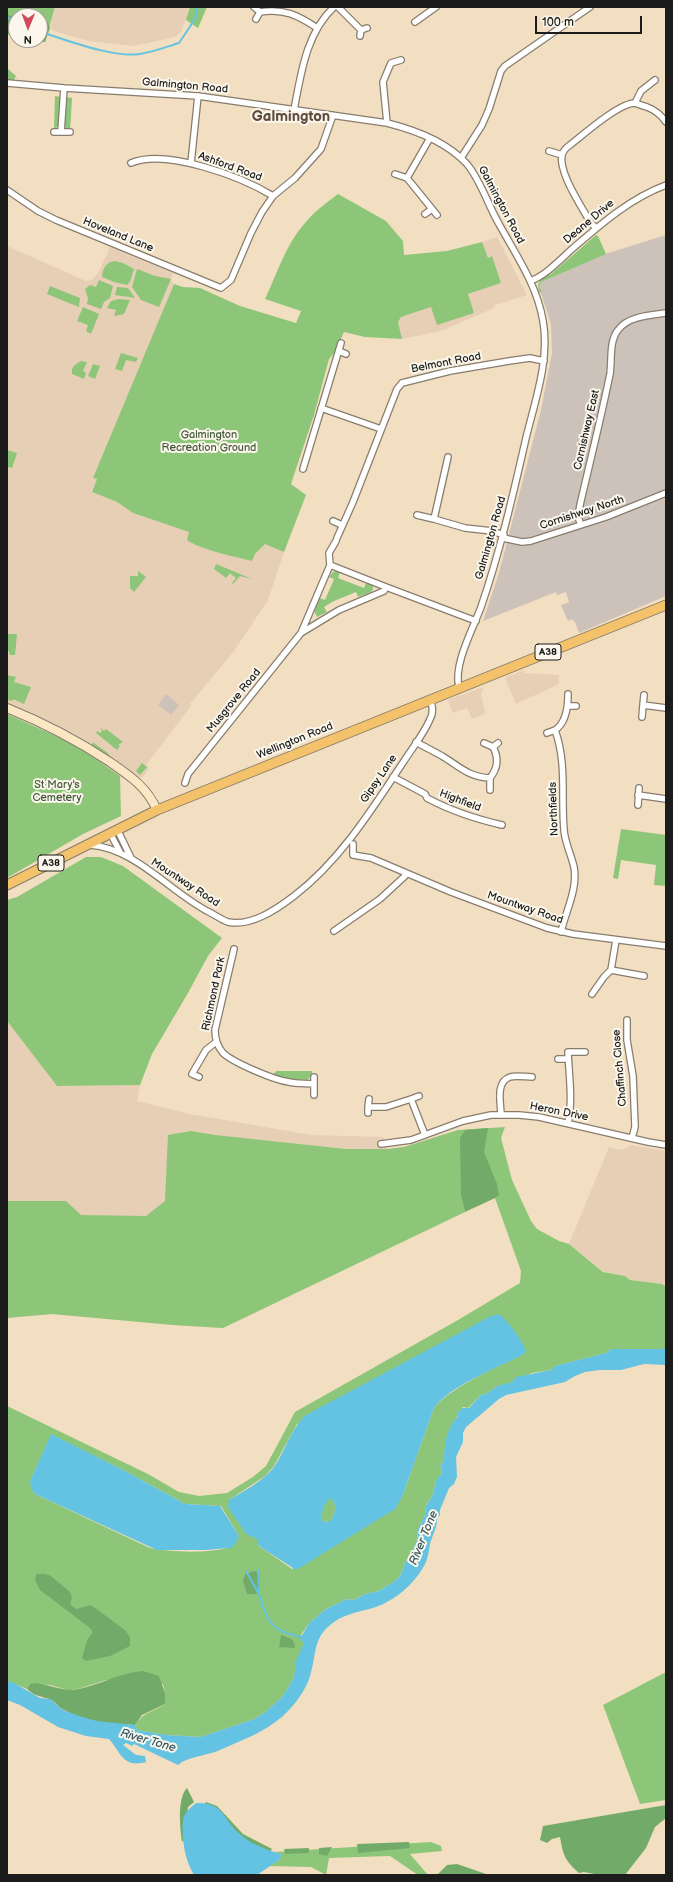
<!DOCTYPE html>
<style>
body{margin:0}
#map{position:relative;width:673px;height:1882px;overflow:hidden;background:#f2dec0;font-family:"Balsamiq Sans",sans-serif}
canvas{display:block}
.frame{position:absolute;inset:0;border:8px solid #1c1c1c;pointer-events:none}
.north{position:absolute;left:8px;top:8px;width:40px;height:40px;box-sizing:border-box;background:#fbf7ec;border:1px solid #a29f99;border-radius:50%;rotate:181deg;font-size:11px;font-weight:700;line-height:16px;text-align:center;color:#1c1c1c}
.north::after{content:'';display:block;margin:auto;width:14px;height:18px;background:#d1495b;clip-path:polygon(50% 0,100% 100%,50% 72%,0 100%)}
.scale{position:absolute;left:535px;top:16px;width:107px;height:18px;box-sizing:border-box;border:2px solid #1c1c1c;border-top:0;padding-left:5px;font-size:12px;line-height:14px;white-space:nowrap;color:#1c1c1c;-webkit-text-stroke:3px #fbf7ec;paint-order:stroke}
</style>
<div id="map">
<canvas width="673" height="1882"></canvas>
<div class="frame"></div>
<div class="north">N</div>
<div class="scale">100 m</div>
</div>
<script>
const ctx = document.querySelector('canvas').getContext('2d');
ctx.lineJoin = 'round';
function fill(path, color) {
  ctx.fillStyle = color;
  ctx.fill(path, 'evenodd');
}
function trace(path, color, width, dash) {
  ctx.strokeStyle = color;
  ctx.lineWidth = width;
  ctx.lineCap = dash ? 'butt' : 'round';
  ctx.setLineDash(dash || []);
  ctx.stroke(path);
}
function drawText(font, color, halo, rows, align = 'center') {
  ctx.font = font + ' "Balsamiq Sans",sans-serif';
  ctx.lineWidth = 4;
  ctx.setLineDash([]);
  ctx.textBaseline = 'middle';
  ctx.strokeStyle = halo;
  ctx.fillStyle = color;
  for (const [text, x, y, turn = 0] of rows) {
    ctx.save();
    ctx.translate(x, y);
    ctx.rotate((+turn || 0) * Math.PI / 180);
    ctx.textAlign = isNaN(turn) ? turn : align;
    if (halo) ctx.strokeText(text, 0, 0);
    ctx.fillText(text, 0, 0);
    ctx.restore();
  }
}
const built = new Path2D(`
 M55,7h135l-1,5 -8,20 -6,5 -41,9 -46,-5 -34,-10 -4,-3z
 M497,237l30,58 -32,10 -1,3 -16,7 -37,16 -39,8 -4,-17 3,-5 100,-34 -9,-26 -4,1 -6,-16z
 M7,246l79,35 6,-1 7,-8 11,-25 63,26 -2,7 3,4 -80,194 3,1 -5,13 25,10 16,11 57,19 1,11 17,6 44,12 3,-7 10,-11 19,9 -16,48 -34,51 -44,53 1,2 -45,59 3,4 -6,8 -15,5 -69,-46 -52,-22z
 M524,670v3l35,2v9l-43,20 -11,-26z
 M484,687l-3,6 4,21 -13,5 -5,-11 -14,5 -5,-13z
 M7,1021l50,65 83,-1 -3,16 53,13 121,21 72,2 5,12 16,-2 54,-17 37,68 -72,33 -200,97 -50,-3 -121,-11 -45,4z
 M631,1145l35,6v136l-5,-3 -31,-4 -5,-4 -21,-4 -35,-28 40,-97 13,3z`);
const industrial = new Path2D(`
 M666,235v361l-87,37 -4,-11 -3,-3 -4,2 -7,-16 8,-3 -3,-10 -9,3 -1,-3 -73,29 16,-48 42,-163 11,-57 -1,-29 -12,-37 2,-5 61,-27z
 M166,694l13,11 -8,10 -13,-10z`);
const green = new Path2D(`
 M7,7h48l-10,35 -11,-2h6v-24h-24v20l-9,-2z
 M190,7h17l-9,21 -12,-8z
 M7,68l9,8 -2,4h-7z
 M55,96l5,1 -1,29 -5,3z
 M66,97l6,1 -2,33 -3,-1 -3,-6z
 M338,194l48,27 17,20 1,14 43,-4 35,-9 6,16 4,-2 9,27 -33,11 6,19 -37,12 -6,-18 -30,10 -3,5 4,17 -37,-2 -21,-5 -9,20 -6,7 -15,56 -23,69 15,11 -22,57 -19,-8 -10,10 -3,7c-16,-4 -54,-12 -65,-21l2,-8 -56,-19 -16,-11 -25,-10 5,-13 -4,-1 81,-194 9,3 17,1 40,18 56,17 5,-12 -36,-12c12,-25 21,-55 40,-76 9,-11 21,-20 33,-29z
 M596,235l2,1 8,18 -65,28 -2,5 3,5 -2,1c-5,-10 1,-14 8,-20l2,2z
 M115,261l8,2 11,6 -4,13 -3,3 -13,-3 -12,-5c1,-9 4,-15 13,-16z
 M137,269l18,7 16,3 -12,28 -18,-7 -9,-13z
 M99,280l14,6 -3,12 -6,4 -3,7 -14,-5 1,-6 -3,-9 5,-4 6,2z
 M50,286l30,12 -1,9 -32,-13z
 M117,287l11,1 7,10 -20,-3z
 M119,299l11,1 -6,14 -10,2 2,-6 -9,-2 4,-7z
 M83,307l16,7 -8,20 -5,-3 2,-6 -11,-4z
 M121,353l17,5 -2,4 -10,-2 -4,11 -7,-2z
 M81,361l10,2 -4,-1 -4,9 3,2 -2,6 -12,-5c-1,-8 3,-9 9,-13z
 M93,364l7,2 -5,13 -7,-3z
 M7,450l10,3 -5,15 -5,-1z
 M216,564l36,15 -12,-3 -7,8 -1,-1 4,-5 -6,-5 -4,5 -12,-9z
 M138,571l8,6 -12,15 -4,-4v-12h8z
 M337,571l3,1 -2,6 26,10 2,-5 7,2v4l-2,3 -13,5 -2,-5 -22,9 -10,6 3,5 -10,5 -3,-7 6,-12 5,2 9,-21 -5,-2 4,-5z
 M7,634h10l-2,21h-5l-3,-8z
 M7,675l9,2 -2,5 17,5 -7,17 -11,-5 -1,2 -5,-1z
 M7,714l69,31 44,31 1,40 -38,18 -76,44z
 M100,727l4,4 2,-2 17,13 -5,3 2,1 -3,4 -21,-17 1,-2 3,2 2,-2z
 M91,741l18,13 -2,2 -16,-10 2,-3z
 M142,763l5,4 -7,8 -4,-4z
 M621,829l45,6v51l-12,-1 2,-20 -35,-5 -3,19 -5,-1z
 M86,857h15l22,9 99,72 -14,18 -20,37 -36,61 -12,31 -83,1 -50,-65v-121l10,-3z
 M276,1071h36v4l-5,5 -23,-2 -11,-3z
 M505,1127l-4,11 11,42 19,41 6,8 22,12 10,3 34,28 22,4 5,4 32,4 4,3v62h-55l-5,4 -51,13 -4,4 -19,3 -25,11 -10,2 -9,7 -7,2 -13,13 -5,-1c-12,18 -19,32 -19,55l-4,2 2,9 -6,7 -3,14 -7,12 -1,9 -7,14 -1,11 -5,12 -7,11 -5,13 -5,5 -16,10 -14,3 -11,6 -7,-1 -21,10 -17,14 -8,12 4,8 -8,18 -3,16 -6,11 -7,10 -17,15 -10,6 -53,18 -35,-2 -29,-5 -2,-5c10,-14 16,-12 30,-21v-11l-2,-9 -57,-4 -28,9 -10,1 -18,-5 -20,-1 -3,5 -20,-8v-275l141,68 31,18 20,4 28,-3 26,-16 13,-11 29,-54 163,-92 62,-37 1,-12 -26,-73 -30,-68 -4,65 4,17 -242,116 -50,-3 -121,-11 -45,4v-117h59l15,14 65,1 19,-15 3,-66 23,-4 24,4 131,14h42l16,-2 54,-17zM521,1356c-22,9 -74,34 -87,52l-32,89 -110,72 -33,-23 -2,-7 -28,-32v-7l36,-24 9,-10 23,-42zM51,1435l72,35 62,34 36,2 18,30c-3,4 -6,9 -10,11 -18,7 -61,5 -79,1l-115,-54 -5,-13z
 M331,1497c6,7 5,17 -1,24l-7,1c-5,-7 1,-20 8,-25z
 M666,1672v128l-26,4 -37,-99z
 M431,1842l10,4 1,5 -32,3 18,21h-10l-28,-19 -61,2 -3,17 -15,-8 -42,-1 10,-6 3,-5 -8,-3z`);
const forest = new Path2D(`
 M7,15l9,2v19l-9,-2z
 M40,20l8,3 2,5 -5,14 -11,-2h6z
 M488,1128l-4,24 13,32 2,11 -4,3 -30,14 -4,-17 -1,-57 5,-8z
 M254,1571l5,1 1,18 -4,4h-9l-4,-13 2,-7z
 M36,1574h9l6,2 19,16 2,6 -2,6 6,5 15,-4 34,25 5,7v9l-20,10 -24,5 -4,-3 5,-18 6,-8 -3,-4 -50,-38 -5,-10z
 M281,1635c8,3 14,3 14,13l-16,-1z
 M143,1671l16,5 6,17v11l-23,11 -7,10c-24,-1 -49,-3 -71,-15 -5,-2 -9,-9 -15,-11 -9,-3 -15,-3 -22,-10l3,-5 5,-1c15,2 30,9 44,6 23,-5 39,-16 64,-18z
 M187,1788l7,14 -6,5 -2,29 -4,6c-2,-15 -5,-44 5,-54z
 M206,1802l11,4 26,28 29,15 -3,4 -22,-9 -43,-39z
 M666,1805v13l-11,9 -9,21 -21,27h-25l-16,-3 -5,1c-14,-12 -16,-18 -19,-36l-8,2 -5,4 -7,-3 3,-14z
 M409,1842l1,6 -52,5 -1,-9z
 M332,1847l-5,9 -8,-2v-6z
 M309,1848v5l-24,1 -1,-5z
 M457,1864l32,11h-52l10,-10z`);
const water = new Path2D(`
 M499,1314c11,10 20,22 27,36l-2,4c-24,13 -75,32 -90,54l-32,89 -7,12 -99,61 -34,-22 -5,-4v-5l-11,-5 -18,-27 1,-7c15,-9 34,-19 45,-33 12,-17 16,-37 32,-52l185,-99zM331,1498c6,6 5,16 -1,23l-7,1 -2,-6 4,-12z
 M611,1349h55v16l-22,-1 -23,6h-22l-14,2 -10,4 -10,6 -59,13 -7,4 -33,28 -3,6v9l-7,15 1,20 -3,7 -5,4 -9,22v5l-3,3c1,8 -5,18 -7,26 -1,6 -2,13 -4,18 -10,21 -31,39 -53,46 -16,4 -32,7 -44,18 -16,13 -13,32 -19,50 -5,17 -21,37 -36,47 -17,12 -36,19 -54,27 -13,6 -32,6 -42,15l-44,-21 -2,2 -6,-3 -3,2 13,10 9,1 1,6c-23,6 -24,-8 -37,-23l-23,-3 -28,-9 -38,-22 -13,-5v-19l7,2 26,15 10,1 13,11 16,6 17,5 39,4 2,5 29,5 35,2 53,-18 10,-6 17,-15 7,-10 6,-11 2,-16 8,-18 -4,-4 9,-16 17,-14 21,-10 7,1 11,-6 14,-3 16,-10 5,-5 5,-13 7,-11 5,-12 1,-11 7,-14 1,-9 7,-12 3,-14 6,-7 -2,-9 4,-2c0,-16 2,-34 14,-46l-1,-3 4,-3v-2h8l12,-13 7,-2 9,-7 15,-4 4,-5 35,-7 4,-4 51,-13z
 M51,1434l72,36 62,34 35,2 19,30 -3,7 -6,6 -2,-1 -21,2h-50l-122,-56 -4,-6 -1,-7z
 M196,1803c29,-1 26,17 45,32 12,11 27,14 41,20l-3,5 -22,15h-63c-9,-14 -13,-38 -11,-55 1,-7 7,-12 13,-17z`);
const stream = new Path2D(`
 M7,18l9,2
 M40,30l4,3c25,8 70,25 96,21 13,-2 26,-7 39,-11l16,-24 2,-12
 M258,1570l1,23
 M246,1571l13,23 6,19
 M266,1614c6,16 21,20 36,23`);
const street = new Path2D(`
 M254,7l6,5 -4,7
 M338,7l23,23 -1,6
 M260,12c23,-4 38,3 57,16
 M415,22l21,-15
 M361,30l6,-2
 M7,83l57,5 134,8 189,27c28,7 60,19 80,41 14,17 21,41 32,60 17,31 38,61 44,97 7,38 -8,80 -17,117 -13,57 -26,114 -45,169 -8,22 -28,58 -22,80
 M635,103l6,-12 14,-11
 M294,110c7,-36 12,-77 40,-103
 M387,123l-4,-41 8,-19 10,-3
 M54,132h16
 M61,132l3,-44
 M549,151l13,4
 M461,158l21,-33 7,-16 12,-38 4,-5 85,-59
 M131,163c35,-15 111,14 142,33
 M191,163l7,-67
 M395,174l12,4 30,37
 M407,178l23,-40
 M7,190l31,21 18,9 165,68 10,-8 20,-47 11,-21 11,-16 22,-18 26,-29 12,-34
 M425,214l7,-5
 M596,228l-6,-6c-8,-15 -32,-50 -28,-67 1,-4 5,-8 8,-10 14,-11 49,-42 65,-42 3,1 8,3 12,4 8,3 14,8 19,15
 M530,281c14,-4 31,-22 42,-32 29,-25 57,-50 94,-64
 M339,351l7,3
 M321,408l60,21
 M448,457l-14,62 31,9 27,3 12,4
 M303,469l38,-126
 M417,515l17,4
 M333,521l9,4
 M581,525l-3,-8 2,-12c10,-43 21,-87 30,-131 2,-14 -1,-33 8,-44 10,-14 33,-15 48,-17
 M337,538l16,-36 44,-113 5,-6 48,-12 59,-10 21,-3 14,3
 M503,538l19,4 9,-1 75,-24 60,-24
 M386,587l90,34
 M301,633l29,-68
 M643,705l1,-10
 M568,706h8
 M642,717l1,-12 23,3
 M547,733l8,-3
 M416,742c9,5 17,9 26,14 17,10 26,21 48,22 8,-10 9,-20 3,-31l-9,-4
 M493,747l5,-4
 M393,777l32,17 2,4c24,13 49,21 75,27
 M490,778v12
 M185,783l3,-9 113,-141 38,-23 45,-19 2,-4 -56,-22 -1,-12 7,-12
 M638,795l28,4
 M638,805l1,-17
 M117,829l14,29
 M110,833l10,19
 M353,844v11l18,3 80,34 96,36 26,6 93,12
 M90,845c45,3 80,47 119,67 6,3 13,8 19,10 23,5 49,-13 66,-26 46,-35 79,-88 110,-135 9,-14 23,-31 28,-47 1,-5 0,-10 -2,-15
 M334,931l46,-32 25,-23v-3
 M561,932c5,-22 17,-43 13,-65 -3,-13 -9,-24 -10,-37 -3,-34 3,-67 -9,-100 11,-7 13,-24 13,-36
 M234,949l-19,81c0,9 2,16 8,23 11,10 51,27 66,29 8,2 17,1 25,2v11
 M611,970l33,6
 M592,994l12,-17 7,-7 5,-30
 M627,1020v20l6,36 2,51 -3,11
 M558,1059h10
 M199,1077l-7,-3 14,-24 10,-8
 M314,1077v7
 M369,1099l-1,8h18l25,-8 14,36
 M411,1099l8,-3
 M368,1113v-6
 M501,1115c0,-11 -6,-33 9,-38 6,-2 16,0 22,0
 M568,1123c5,-23 1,-47 0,-71h17
 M381,1144l30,-4 52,-19 28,-6h28l20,2 109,25 18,3`);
const secondary = new Path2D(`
 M7,708c37,15 70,32 103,54 20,14 37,25 47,48`);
const primary = new Path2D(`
 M7,885l150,-75 509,-205`);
const shields = [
 [548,652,26],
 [51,863,26]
];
const shieldNames = [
 ["A38",548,652],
 ["A38",51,863]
];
const streetNames = [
 ["Galmington Road",185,86,5],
 ["Ashford Road",230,167,20],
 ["Galmington Road",501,205,62],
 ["Deane Drive",589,222,-40],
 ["Hoveland Lane",118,235,22],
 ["Belmont Road",446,363,-11],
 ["Cornishway East",587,430,-77],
 ["Cornishway North",582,513,-18],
 ["Galmington Road",491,538,-74],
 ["Musgrove Road",234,701,-51],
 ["Wellington Road",295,741,-22],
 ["Gipsy Lane",379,779,-56],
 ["Highfield",460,801,21],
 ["Northfields",554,809,-92],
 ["Mountway Road",185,883,33],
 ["Mountway Road",525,908,19],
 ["Richmond Park",214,994,-78],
 ["Chaffinch Close",620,1068,-95],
 ["Heron Drive",559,1112,11]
];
const parkNames = [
 ["Galmington",209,435],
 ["Recreation Ground",209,448],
 ["St Mary's",57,785],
 ["Cemetery",57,798]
];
const waterNames = [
 ["River Tone",424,1538,-68],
 ["River Tone",148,1741,16]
];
const districtNames = [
 ["Galmington",291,117]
];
fill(built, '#e6cfb5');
fill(industrial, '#ccc2b9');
fill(green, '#8ec679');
fill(forest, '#72ab69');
fill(water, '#64c3e2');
trace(stream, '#64c3e2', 2);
trace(street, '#877d6e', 8);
trace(secondary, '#877d6e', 10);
trace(primary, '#877d6e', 11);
trace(street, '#fff', 5.5);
trace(secondary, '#fbe7c3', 8);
trace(primary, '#f4c26a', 9);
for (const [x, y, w] of shields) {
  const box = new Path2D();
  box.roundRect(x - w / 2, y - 8, w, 16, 3);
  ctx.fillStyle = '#fbf7ec';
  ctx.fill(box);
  trace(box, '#1c1c1c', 1);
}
drawText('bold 10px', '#1c1c1c', null, shieldNames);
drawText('11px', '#1c1c1c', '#fbf7ec', streetNames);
drawText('11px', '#44583d', '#fbf7ec', parkNames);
drawText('italic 12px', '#355661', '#fbf7ec', waterNames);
drawText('bold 15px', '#604b3f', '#fbf7ec', districtNames);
</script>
